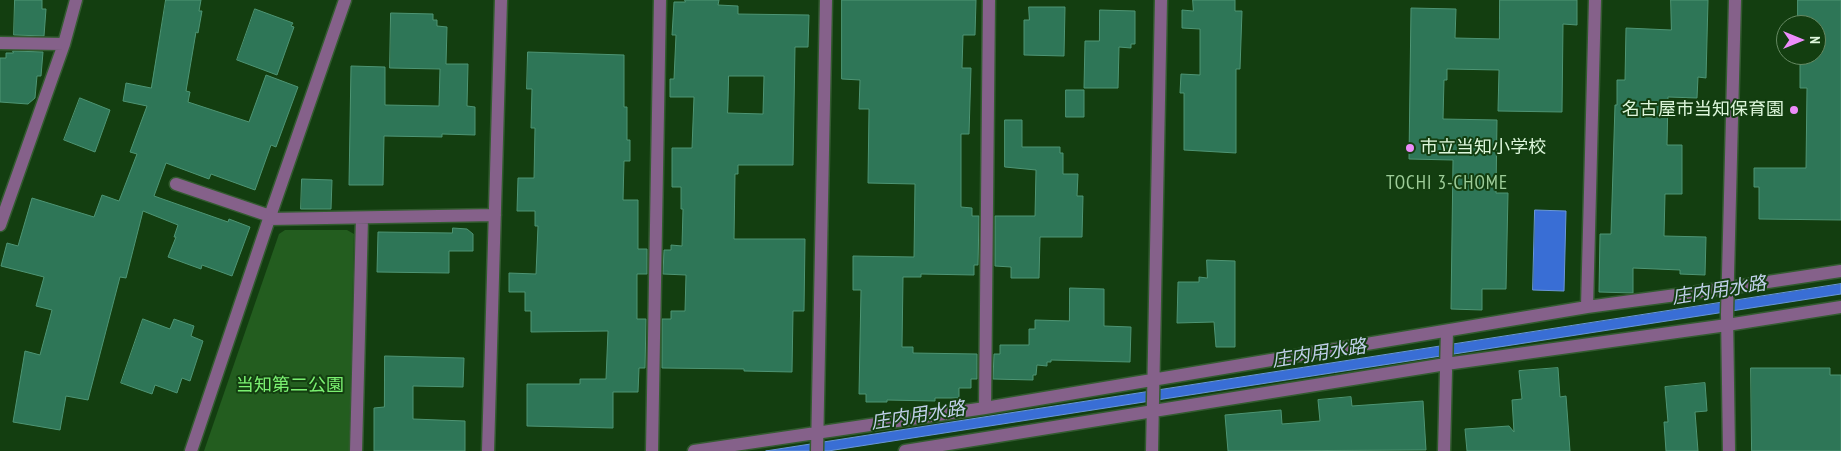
<!DOCTYPE html>
<meta charset="utf-8">
<style>
body{margin:0}
#map{position:relative;width:1841px;height:451px;overflow:hidden;background:#133e10;font-family:"PT Sans Narrow",sans-serif}
canvas{display:block}
.north{position:absolute;left:1776px;top:15px;width:50px;height:50px;box-sizing:border-box;background:#133e10;border:1px solid #648861;border-radius:50%;rotate:90deg;font-size:14px;font-weight:700;line-height:20px;text-align:center;color:#ddf6db}
.north::after{content:'';display:block;margin:auto;width:18px;height:22px;background:#ec8cfa;clip-path:polygon(50% 0,100% 100%,50% 72%,0 100%)}
</style>
<div id="map">
<canvas width="1841" height="451"></canvas>
<div class="north">N</div>
</div>
<script>
const ctx = document.querySelector('canvas').getContext('2d');
ctx.lineJoin = 'round';
function fill(path, color) {
  ctx.fillStyle = color;
  ctx.fill(path, 'evenodd');
}
function trace(path, color, width, dash) {
  ctx.strokeStyle = color;
  ctx.lineWidth = width;
  ctx.lineCap = dash ? 'butt' : 'round';
  ctx.setLineDash(dash || []);
  ctx.stroke(path);
}
function drawText(font, color, halo, rows, align = 'center') {
  ctx.font = font + ' "PT Sans Narrow","Noto Sans JP",sans-serif';
  ctx.lineWidth = 4;
  ctx.setLineDash([]);
  ctx.textBaseline = 'middle';
  ctx.strokeStyle = halo;
  ctx.fillStyle = color;
  for (const [text, x, y, turn = 0] of rows) {
    ctx.save();
    ctx.translate(x, y);
    ctx.rotate((+turn || 0) * Math.PI / 180);
    ctx.textAlign = isNaN(turn) ? turn : align;
    if (halo) ctx.strokeText(text, 0, 0);
    ctx.fillText(text, 0, 0);
    ctx.restore();
  }
}
const green = new Path2D(`
 M285,230h62l7,4 -5,217h-145l75,-217z`);
const water = new Path2D(`
 M1535,210l31,1 -2,80 -31,-1z
 M1841,284v10l-1013,157h-62z`);
const building = new Path2D(`
 M15,0h27v9h4l-2,27 -30,-1z
 M166,0h35l-2,11h3l-4,22 -2,-1 -10,59 4,1 -2,10 61,20 17,-47 32,12 -22,60 -5,-2 -16,45 -44,-16 -2,5 -43,-16 -12,33 74,26 1,-3 21,8 -18,49 -30,-11 -1,4 -33,-12 8,-20h-2l4,-12 -35,-14 -17,67 -6,-1 -32,123 -22,-4 -6,34 -47,-8 12,-71 15,4 12,-45 -16,-4 8,-29 -43,-11 6,-23 11,3 14,-48 62,19 8,-22 17,6 18,-47 -7,-2 17,-46 -24,-5 3,-18 25,5z
 M685,0h34l-1,5 20,1v8l71,1 -1,32h-13l-2,118h-55v9h-3l-1,65h71l-1,72h-11l-1,61 -48,-1v-2l-82,-1v-49h9v-8h14l1,-36 -23,-1 1,-24h7v-5l11,1 1,-37h-2v-22h-9v-39h20l2,-51h-24v-18h4l2,-44h-4l2,-33h11zM729,76h35l-1,38 -35,-1z
 M842,0h134l-1,35h-12l-1,33h9l-2,66h-8v73l11,1v8h7l-1,49h-4v10l-53,-1v3h-18l-1,70h11v6l64,1v25h-6v9h-12v10h-24v3l-48,-1v2h-21v-8h-7l2,-104h-8v-34l61,1 1,-73 -47,-1 1,-74h-10l1,-29 -18,-1z
 M1193,0h42v11h7l-2,58h-4v84l-52,-3v-57h-4l1,-19 19,1v-46l-18,-1v-18l11,1z
 M1500,0h77v25l-14,-1 -1,88 -64,-1 1,-41 -52,-1v11h-3l-1,39 54,1 -1,73h12l-2,96h-24v21l-31,-1 2,-149 -44,-1 2,-151 45,1 -1,29 44,1z
 M1671,0h37l-2,78 -8,-1 -1,21 -29,-1 -1,48h15v49h-17l-1,42 42,1 -1,38 -25,-1v-4l-47,-2v25l-34,-1 1,-58h11l4,-129h2v-25h8l1,-52 45,2z
 M1798,0h43v220l-82,-1v-32h-5v-19h52l1,-80h-7v-33h16v-30h-18z
 M1029,7h36l-1,49 -40,-1v-35h5z
 M255,9l38,14 -2,3 3,1 -17,48 -40,-15z
 M1100,10l35,1v33h-4v4l-12,-1 -1,41h-34l1,-47h14z
 M391,13l42,1v6h4v6l10,1 -1,37h22l-1,42 8,1v28l-33,-1v3l-58,-1 -1,49h-34l2,-119 34,1v38l54,1 1,-37 -50,-1z
 M13,51l30,1 -2,24h-4l-2,22 -7,6 -28,-2v-44h6v-5h7z
 M528,52l96,3v52h3v33h3v21h-6l-1,39h15v49h9v25h-10v45h9l-1,49h-6l-1,24h-25v36l-86,-2v-42h53v-5h26l2,-48 -77,1v-21h-6v-19h-16v-19l27,1 2,-48h-3v-15h-18l1,-33h16l1,-50h-4l1,-39h-5z
 M1066,90h18v27h-18z
 M80,98l30,12 -15,42 -31,-12z
 M1005,120h17v27h38v6h3v21h15l-1,22h6l-1,41h-42l-1,41h-28v-11l-16,-1v-50h40l1,-46 -31,-3z
 M302,179l30,1 -1,29h-30z
 M453,228l14,1 6,5v17h-24v22l-72,-1 1,-40 74,1z
 M1207,260l28,1v86h-19l-2,-25 -37,1 1,-41h21v-5l8,1z
 M1070,288l34,1v37l27,1 -1,35 -79,-2v2h-4v4l-10,-1 -1,10h-3v5l-40,-1 1,-25h6v-9h29v-16h6v-9l34,1z
 M143,319l27,10 4,-10 20,7 -3,10 12,5 -13,40 -8,-3 -5,15 -22,-8 -3,9 -31,-11z
 M385,356l79,2 -1,29 -50,-1v33l52,2v30h-91v-43l10,-1z
 M1558,368l2,29 6,-1 4,55h-103l-2,-22 44,-3 5,6 -2,-32 10,-1 -3,-28z
 M1751,368h79v7h11v76h-89z
 M1705,383l2,28 -12,1 3,39h-32l-2,-29h4l-3,-35z
 M1351,397l1,9 71,-5 3,49 -198,1 -3,-36 56,-5 1,14 38,-3 -2,-21z`);
const minor = new Path2D(`
 M0,43l64,1
 M176,184l94,32
 M269,219l226,-4
 M0,225l64,-181 12,-44
 M1587,307l8,-307
 M985,408l4,-408
 M191,451l78,-232 76,-219
 M356,451l6,-233
 M488,451l13,-451
 M652,451l8,-451
 M694,451l291,-43 602,-101 141,-19 113,-17
 M817,451l9,-451
 M905,451l541,-87 281,-39 114,-18
 M1152,451l9,-451
 M1444,451l3,-120
 M1729,451l-2,-137 8,-314`);
const markers = [
 [1794,110,5,"#ec8cfa"],
 [1410,148,5,"#ec8cfa"]
];
const poiNames = [
 ["名古屋市当知保育園",1784,110],
 ["市立当知小学校",1420,148,"left"]
];
const parkNames = [
 ["当知第二公園",290,386]
];
const neighbourhoodNames = [
 ["TOCHI 3-CHOME",1447,184]
];
const waterNames = [
 ["庄内用水路",1719,291,-9],
 ["庄内用水路",1319,354,-9],
 ["庄内用水路",918,416,-9]
];
fill(green, '#235d1f');
fill(water, '#396ed5');
trace(water, '#6a97d7', 1);
fill(building, '#2e7657');
trace(building, '#4e9574', 1);
trace(minor, '#335b30', 15);
trace(minor, '#85618a', 12);
for (const [x, y, r, color] of markers) {
  const dot = new Path2D();
  dot.arc(x, y, r, 0, 2 * Math.PI);
  ctx.fillStyle = color;
  ctx.fill(dot);
  trace(dot, '#133e10', 2);
}
drawText('18px', '#ddf6db', '#133e10', poiNames, 'right');
drawText('18px', '#7bf171', '#133e10', parkNames);
ctx.letterSpacing = '1px';
drawText('19px', '#9ecd99', '#133e10', neighbourhoodNames);
ctx.letterSpacing = '0px';
drawText('italic 19px', '#c1d0ea', '#133e10', waterNames);
</script>
